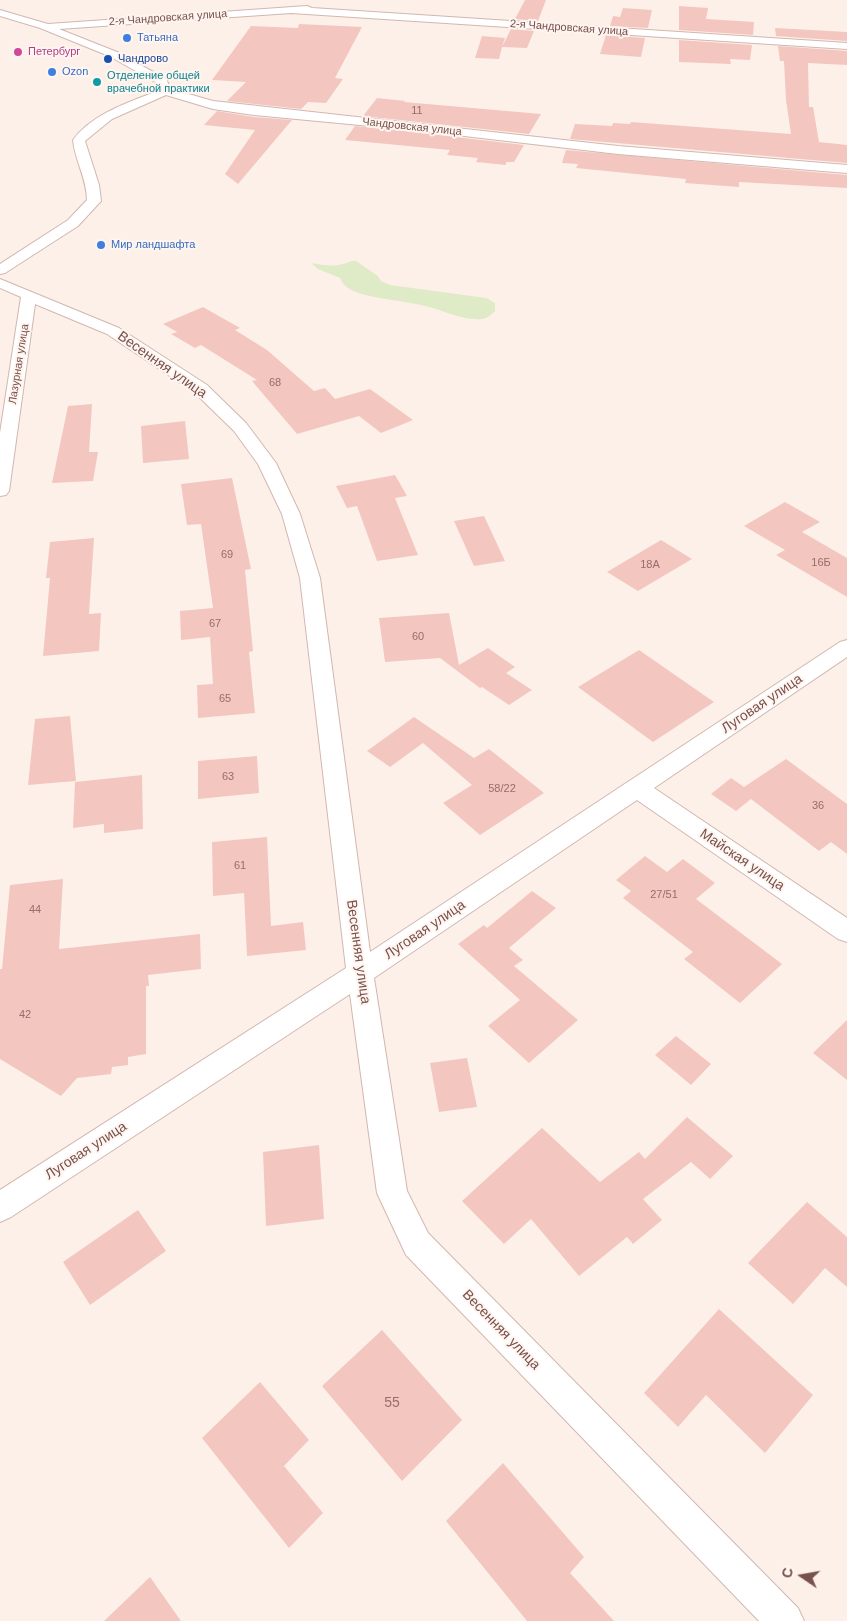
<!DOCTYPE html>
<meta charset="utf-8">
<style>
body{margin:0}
#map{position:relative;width:847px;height:1621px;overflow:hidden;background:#fdf0e9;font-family:Helvetica,sans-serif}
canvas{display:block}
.north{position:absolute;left:777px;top:1551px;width:50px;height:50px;-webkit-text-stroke:4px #fff5f0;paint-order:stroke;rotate:282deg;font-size:14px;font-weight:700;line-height:20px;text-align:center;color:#78504c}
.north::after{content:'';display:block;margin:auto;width:18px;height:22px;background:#78504c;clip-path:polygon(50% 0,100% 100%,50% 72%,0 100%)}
</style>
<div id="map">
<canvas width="847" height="1621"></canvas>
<div class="north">С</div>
</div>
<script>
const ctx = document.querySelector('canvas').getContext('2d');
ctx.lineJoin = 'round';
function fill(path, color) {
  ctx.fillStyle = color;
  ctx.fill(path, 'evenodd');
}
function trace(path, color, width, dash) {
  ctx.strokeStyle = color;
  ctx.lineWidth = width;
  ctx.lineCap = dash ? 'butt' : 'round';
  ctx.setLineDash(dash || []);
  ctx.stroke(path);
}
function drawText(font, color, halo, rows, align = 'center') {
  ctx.font = font + ' Helvetica,sans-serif';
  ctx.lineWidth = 4;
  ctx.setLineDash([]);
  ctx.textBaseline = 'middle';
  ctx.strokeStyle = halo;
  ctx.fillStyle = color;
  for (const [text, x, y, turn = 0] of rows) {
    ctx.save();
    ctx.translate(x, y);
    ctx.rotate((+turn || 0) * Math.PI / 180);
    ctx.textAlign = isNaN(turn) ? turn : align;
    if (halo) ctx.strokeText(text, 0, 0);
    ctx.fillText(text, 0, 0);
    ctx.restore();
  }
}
const green = new Path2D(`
 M352,261h4l22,15 3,5 9,4 96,13 9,5v8c-4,4 -7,7 -13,8 -19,2 -39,-9 -57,-13 -23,-6 -47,-6 -69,-14 -8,-3 -13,-7 -16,-14l-22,-9 -7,-6c16,3 26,4 41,-2z`);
const building = new Path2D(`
 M525,0h21l-8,21 -23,-2z
 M679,6l29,2 -2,11 48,3 -1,13 -74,-5z
 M623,8l29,2 -4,18 -38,-2 3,-10 7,1z
 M299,24l63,3 -27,51 8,1 -17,24 -18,-1 -7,7 -74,-8 19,-19 -34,-2 39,-54 47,2z
 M775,28l72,4v9l-71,-5z
 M511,29l23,2 -7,17 -25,-1 -3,12 -24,-1 7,-22 23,2 -3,9z
 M606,35l39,3 -4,19 -41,-3z
 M679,40l73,5 -2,15 -20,-1 1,5 -52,-2z
 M778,46l69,5v14l-39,-2 1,44h4l6,35 28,3v18l-277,-24 5,-15 37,2 1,-3 17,1 1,-2 160,12 -5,-34 -2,-39h-4z
 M377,98l28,3 -1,1 137,12 -12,20 -166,-18z
 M217,111l37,6 38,3 -54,64 -13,-10 30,-44 -51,-5z
 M355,126l58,6 111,13 -10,17h-8v3l-30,-3 2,-4 -31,-3 3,-5 -105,-10z
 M566,150l281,25v13l-108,-6v5l-54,-4 1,-4 -110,-11 2,-4 -16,-1z
 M203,307l37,21 -5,2 32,20 47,41 11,-3 10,11 35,-10 43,31 -32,13 -22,-17 -62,18 -45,-53 5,-1 -56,-35 -6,3 -24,-14 6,-2 -14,-8z
 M92,404l-3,48h9l-5,29 -41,2 16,-77z
 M185,421l4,38 -46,4 -2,-37z
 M395,475l12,21 -12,2 23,57 -41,6 -20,-55 -10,2 -11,-22z
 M232,478l19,91 -6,1 8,81 -4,1 6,61 -57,5 -1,-33 16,-1 -3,-47 -29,3 -1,-29 33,-3 -12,-84 -14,1 -6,-41z
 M785,502l35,20 -18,10 45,26v39l-71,-42 9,-5 -41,-24z
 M484,516l21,45 -31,5 -20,-45z
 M94,538l-5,76 12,-1 -2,38 -56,5 7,-78h-4l4,-36z
 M661,540l31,19 -54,32 -31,-19z
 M449,613l10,52 29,-17 27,19 -9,6 26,17 -23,15 -27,-18 -2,1 -40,-30 -55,4 -6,-44z
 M639,650l75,52 -61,40 -75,-55z
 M70,716l6,65 -48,4 7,-66z
 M414,717l60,41 15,-9 55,44 -64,42 -37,-32 29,-18 -49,-42 -33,24 -23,-16z
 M257,756l2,37 -61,6v-38z
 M786,759l61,45v50l-16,-12 -12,9 -68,-52 -15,12 -25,-17 20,-16 13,9z
 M142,775l1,54 -39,4v-9l-31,4 2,-46z
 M267,837l4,89 32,-4 3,28 -59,6 -3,-63 -31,3 -1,-54z
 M645,856l22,16 16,-13 32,24 -19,16 86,65 -42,39 -56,-44 9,-7 -70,-54 8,-7 -15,-11z
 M63,879l-4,70 141,-15 1,35 -53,6 1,11h-3v68l-18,3v8l-16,2 -1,7 -34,4 -16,18 -61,-37v-90h2l8,-84z
 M532,891l24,17 -47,40 14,12 -9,6 64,54 -49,43 -41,-37 32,-26 -62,-56 26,-19 3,3z
 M847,1020v60l-34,-27z
 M676,1036l35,28 -20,21 -36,-30z
 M467,1058l10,49 -38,5 -9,-49z
 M687,1117l46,39 -23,23 -19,-17 -48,37 19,21 -29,24 -6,-7 -48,39 -48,-57 -27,25 -42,-43 80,-73 58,54 39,-30 6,7z
 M319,1145l5,74 -58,7 -3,-74z
 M807,1202l40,35v50l-22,-19 -32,36 -45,-41z
 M138,1210l28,41 -76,54 -27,-43z
 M719,1309l94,86 -48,58 -59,-58 -28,32 -34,-34z
 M382,1330l80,90 -60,61 -80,-95z
 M260,1382l49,58 -25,26 39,47 -34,35 -87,-110z
 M503,1463l81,94 -14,16 44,48h-87l-81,-100z
 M150,1577l31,44h-77z`);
const minor = new Path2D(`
 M307,6l5,2 535,35v6l-556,-36 -232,16 58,23 49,27 5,10 42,12 405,45 229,19v8l-229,-19 -205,-24 -159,-15 -41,-6 -47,-14 -54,24 -27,22 14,44 2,16 -23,25 -73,47 -5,1v-10l68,-44 19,-20c0,-21 -12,-39 -14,-60 20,-27 57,-38 87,-50l-3,-7 -48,-27 -69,-28 -40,-12v-6l48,14z
 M0,279l119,49 88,57 39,38 30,40 24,51 20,64 50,374 470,-310 7,-2v17l-193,131 193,130v24l-9,-3 -201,-139 -263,178 33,213 21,42 370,375 6,13h-45l-353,-366 -29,-62 -27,-199 -339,223 -11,5v-32l346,-222 -46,-390 -18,-64 -24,-50 -24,-33 -39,-38 -88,-59 -72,-30 -26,187 -3,4 -6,1v-63l21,-136 -21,-9z`);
const markers = [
 [127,38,5,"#3f7fe0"],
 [18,52,5,"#d1479c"],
 [108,59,5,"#1a4fb4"],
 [52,72,5,"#3f7fe0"],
 [97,82,5,"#0f9aa8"],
 [101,245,5,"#3f7fe0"]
];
const farStreetnames = [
 ["2-я Чандровская улица",168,18,-4],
 ["2-я Чандровская улица",569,28,4],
 ["Чандровская улица",412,127,6],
 ["Лазурная улица",19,364,-81]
];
const farShopnames = [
 ["Татьяна",137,38],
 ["Ozon",62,72],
 ["Мир ландшафта",111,245]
];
const farHotelnames = [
 ["Петербург",28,52]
];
const farTransitnames = [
 ["Чандрово",118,59]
];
const farCulturenames = [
 ["Отделение общей",107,76],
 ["врачебной практики",107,89]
];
const numberNames = [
 ["11",417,111],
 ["68",275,383],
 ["69",227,555],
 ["16Б",821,563],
 ["18А",650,565],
 ["67",215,624],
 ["60",418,637],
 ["65",225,699],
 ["63",228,777],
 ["58/22",502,789],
 ["36",818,806],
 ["61",240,866],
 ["27/51",664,895],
 ["44",35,910],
 ["42",25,1015]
];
const streetNames = [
 ["Весенняя улица",162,365,35],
 ["Луговая улица",762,704,-34],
 ["Майская улица",742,860,34],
 ["Луговая улица",425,930,-34],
 ["Весенняя улица",358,952,82],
 ["Луговая улица",86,1151,-33],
 ["Весенняя улица",501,1330,46]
];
const nearNumbernames = [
 ["55",392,1403]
];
fill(green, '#dfebc6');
fill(building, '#f3c7c0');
trace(minor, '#d2b7b0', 2);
fill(minor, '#fff');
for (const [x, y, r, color] of markers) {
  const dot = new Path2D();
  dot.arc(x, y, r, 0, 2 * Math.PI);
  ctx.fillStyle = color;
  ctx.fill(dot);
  trace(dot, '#fff5f0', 2);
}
drawText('11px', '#78504c', '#fff5f0', farStreetnames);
drawText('11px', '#366cbe', '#fff5f0', farShopnames, 'left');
drawText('11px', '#b23c85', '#fff5f0', farHotelnames, 'left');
drawText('11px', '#164399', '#fff5f0', farTransitnames, 'left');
drawText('11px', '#0d838f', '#fff5f0', farCulturenames, 'left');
drawText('11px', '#976e69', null, numberNames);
drawText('14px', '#78504c', '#fff5f0', streetNames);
drawText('14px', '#976e69', null, nearNumbernames);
</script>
